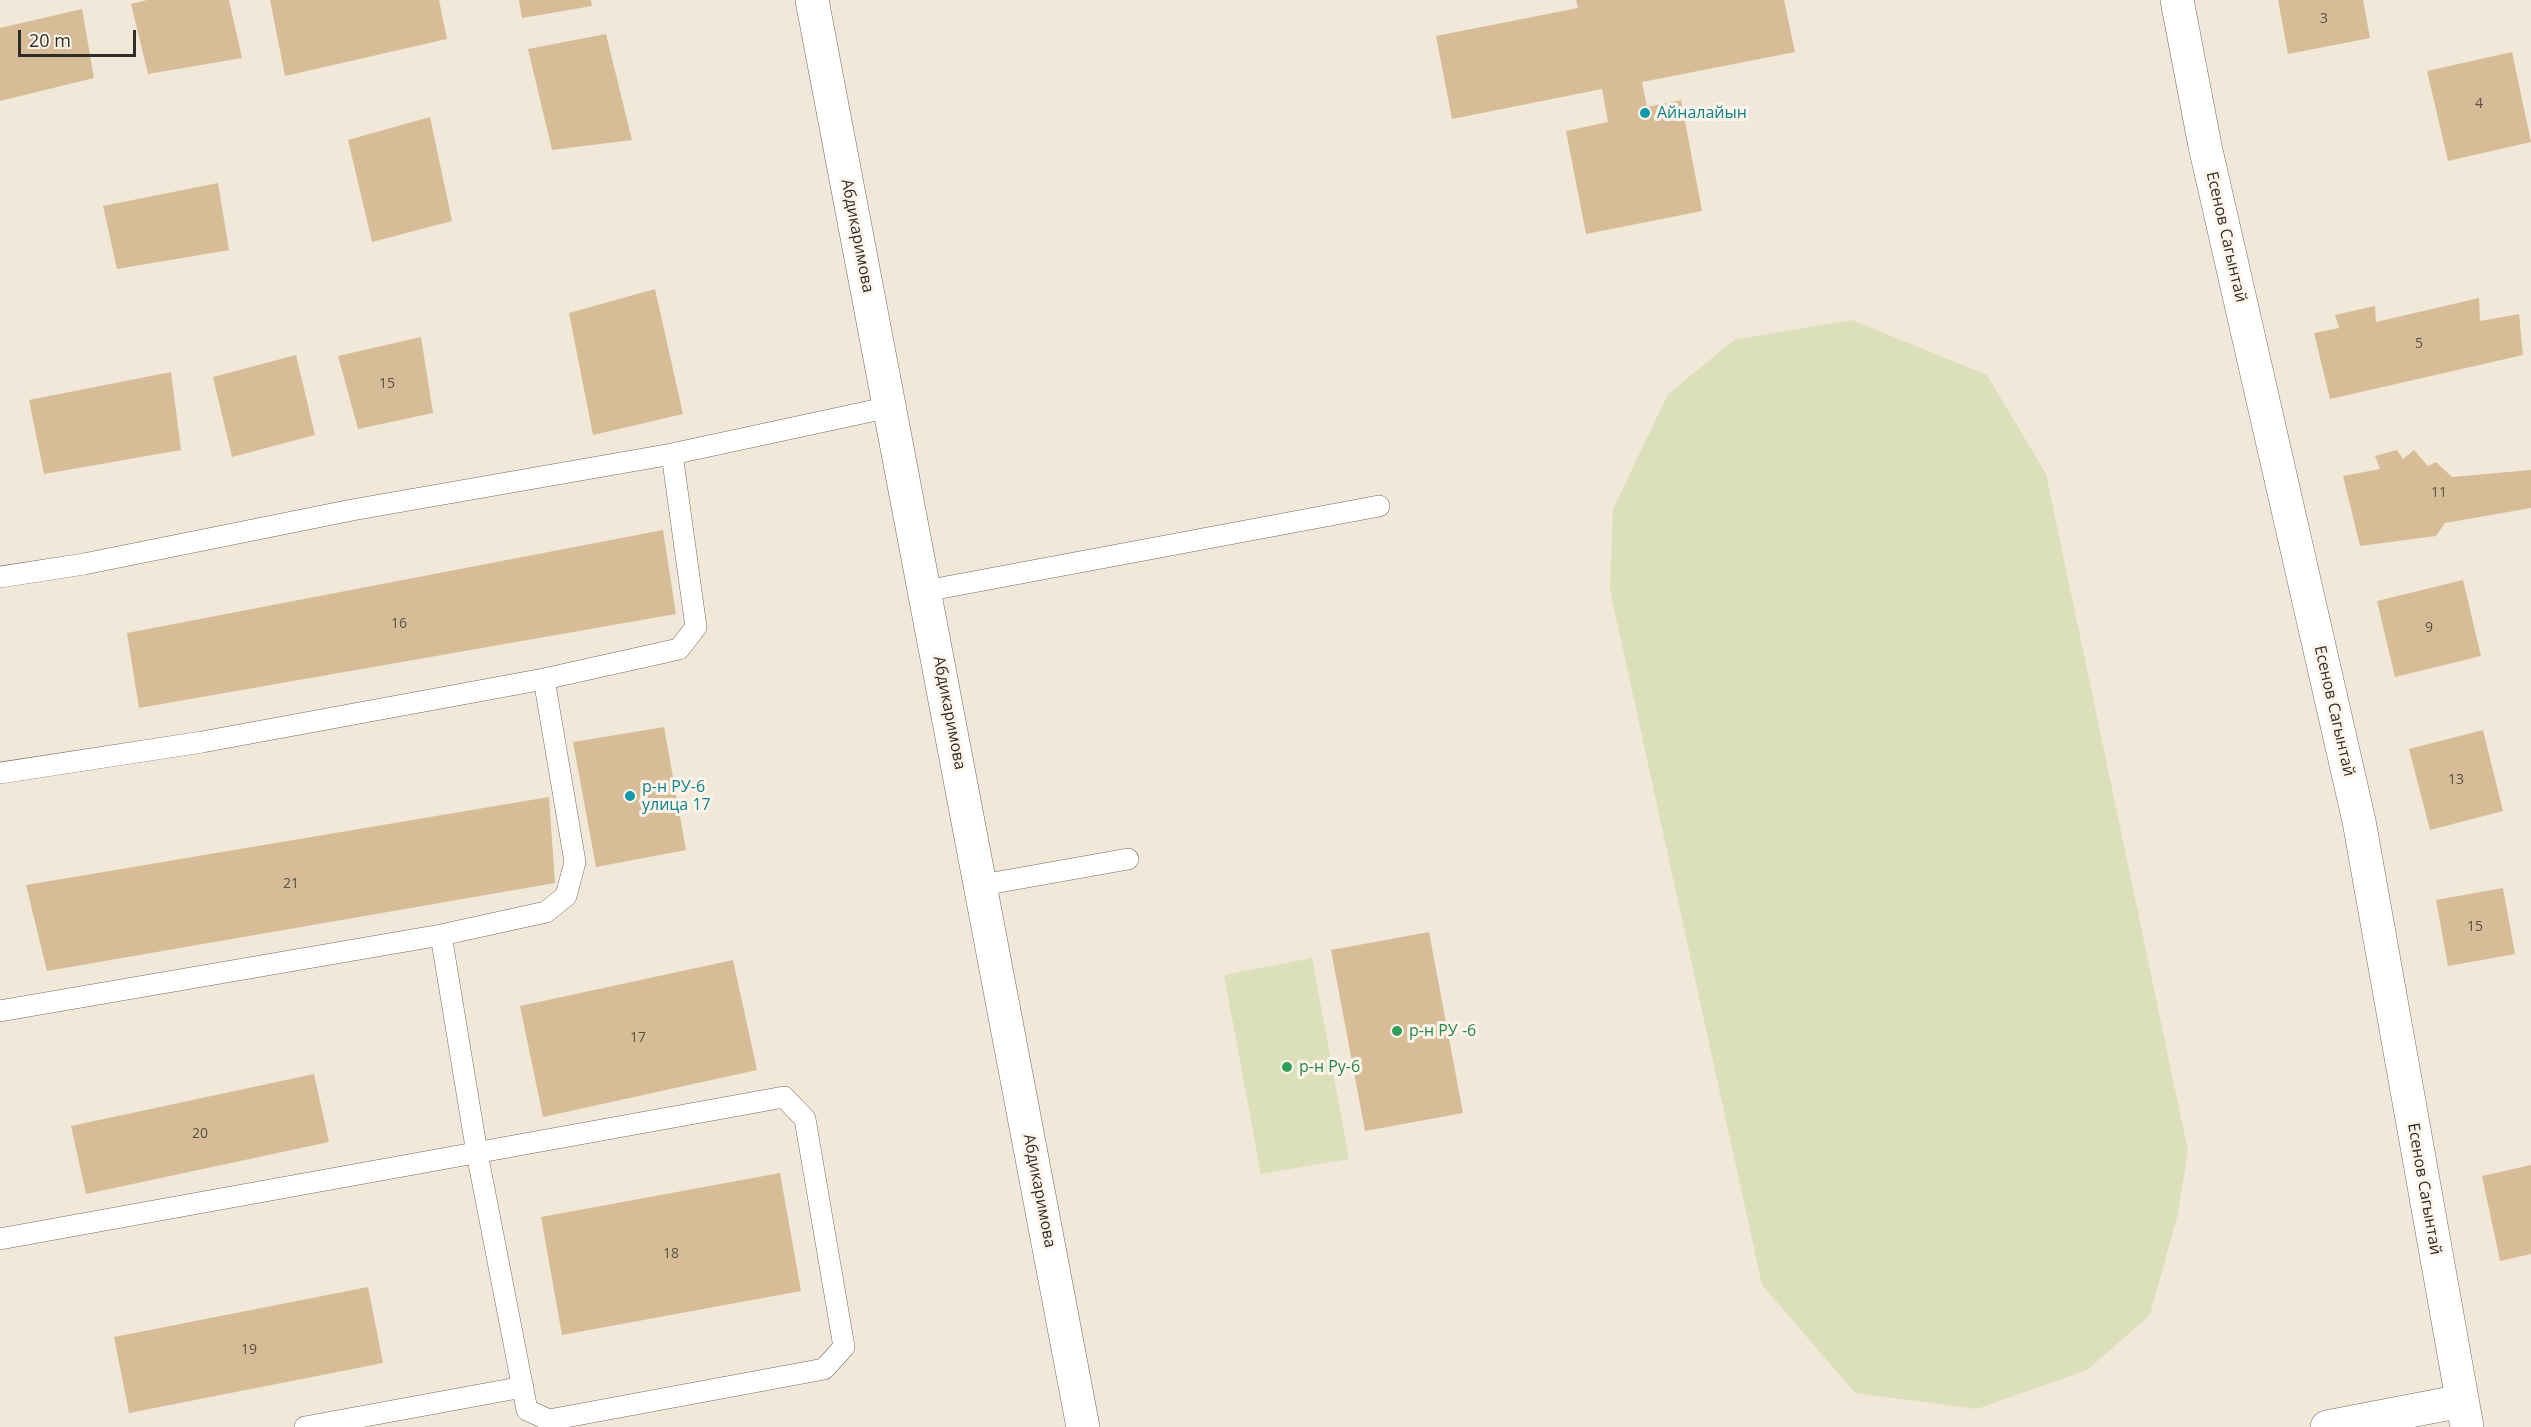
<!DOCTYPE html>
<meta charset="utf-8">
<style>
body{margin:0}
#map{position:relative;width:2531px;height:1427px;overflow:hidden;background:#f2e8d9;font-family:"Open Sans",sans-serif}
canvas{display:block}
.scale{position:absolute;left:18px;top:30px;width:118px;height:27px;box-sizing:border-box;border:3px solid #302c27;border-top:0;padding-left:8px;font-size:18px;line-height:21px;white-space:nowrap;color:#302c27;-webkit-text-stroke:4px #fdf5ea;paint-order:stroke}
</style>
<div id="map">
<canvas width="2531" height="1427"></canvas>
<div class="scale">20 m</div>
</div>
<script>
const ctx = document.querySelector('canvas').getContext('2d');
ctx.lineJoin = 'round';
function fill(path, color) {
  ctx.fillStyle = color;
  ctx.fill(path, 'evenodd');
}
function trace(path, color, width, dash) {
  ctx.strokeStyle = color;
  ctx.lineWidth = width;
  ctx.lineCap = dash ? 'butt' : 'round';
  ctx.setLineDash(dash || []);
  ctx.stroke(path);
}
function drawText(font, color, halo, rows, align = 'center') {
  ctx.font = font + ' "Open Sans",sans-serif';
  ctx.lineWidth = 6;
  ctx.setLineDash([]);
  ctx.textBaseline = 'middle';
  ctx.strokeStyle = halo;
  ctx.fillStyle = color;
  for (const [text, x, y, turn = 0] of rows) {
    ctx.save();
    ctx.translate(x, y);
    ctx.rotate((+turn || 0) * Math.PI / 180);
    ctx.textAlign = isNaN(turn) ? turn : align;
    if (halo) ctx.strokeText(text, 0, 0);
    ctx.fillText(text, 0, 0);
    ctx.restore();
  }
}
const green = new Path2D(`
 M1852,320l135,55 59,99 142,677 -10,62 -28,102 -63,55 -110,39 -122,-16 -93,-108 -152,-695 3,-81 55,-115 66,-54z
 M1312,958l37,201 -88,15 -37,-199z`);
const building = new Path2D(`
 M147,0h82l13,58 -94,16 -17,-70z
 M270,0h169l8,39 -162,37z
 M519,0h72l1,6 -70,12z
 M1576,0h208l11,52 -153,30 5,25 34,-7 21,111 -116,23 -20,-103 42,-9 -6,-33 -150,30 -16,-83 142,-28z
 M2278,0h85l7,38 -82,16z
 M82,9l12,69 -94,23v-73z
 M606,34l26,106 -80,10 -24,-101z
 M2512,52l19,90 -83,19 -21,-90z
 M430,117l22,104 -80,21 -24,-102z
 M218,183l11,67 -112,19 -14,-63z
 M655,289l28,125 -90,21 -24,-122z
 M2479,298l1,23 39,-7 4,41 -193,44 -16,-66 25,-5 -4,-13 40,-9 1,16z
 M421,337l12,76 -75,16 -20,-73z
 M296,355l19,80 -83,22 -19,-80z
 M171,372l10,78 -137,24 -15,-74z
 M2397,450l6,9 11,-9 14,16 8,-4 16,15 79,-7v38l-86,15 -9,13 -76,10 -17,-70 37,-7 -5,-13z
 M663,530l13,84 -537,94 -12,-75z
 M2463,580l18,76 -86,21 -18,-76z
 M664,727l22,123 -90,17 -23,-125z
 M2483,730l20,81 -73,19 -21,-81z
 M549,797l6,86 -508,88 -21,-86z
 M2503,888l12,66 -67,12 -12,-66z
 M1429,932l34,181 -98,18 -34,-181z
 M733,960l24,110 -214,47 -23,-111z
 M314,1074l15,68 -243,52 -15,-68z
 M2531,1165v89l-31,7 -18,-85z
 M780,1173l21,118 -239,44 -21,-118z
 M368,1287l15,76 -254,50 -15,-76z`);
const lane = new Path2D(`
 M0,577l84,-13 268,-54 320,-56 218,-47
 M925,591l454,-85
 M0,773l202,-31 342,-63 135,-30 17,-22 -24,-173
 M982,885l146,-26
 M0,1011l441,-76 105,-23 20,-16 9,-34 -31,-183
 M0,1239c261,-48 523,-94 784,-142l21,22 39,228 -20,22 -275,51 -22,-10 -50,-257 -36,-218
 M305,1427l218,-40`);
const street = new Path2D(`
 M2177,0l28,146 154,675 108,606
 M2327,1427l135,-26`);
const secondary = new Path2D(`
 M812,0l271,1427`);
const markers = [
 [1645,113,6,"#0f9aa8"],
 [630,796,6,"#0f9aa8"],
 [1397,1031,6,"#2e9e5b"],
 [1287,1067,6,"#2e9e5b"]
];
const numberNames = [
 ["3",2324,19],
 ["4",2479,104],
 ["5",2419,344],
 ["15",387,384],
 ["11",2439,493],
 ["16",399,624],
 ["9",2429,628],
 ["13",2456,780],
 ["21",291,884],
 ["15",2475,927],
 ["17",638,1038],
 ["20",200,1134],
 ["18",671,1254],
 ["19",249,1350]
];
const cultureNames = [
 ["Айналайын",1657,113],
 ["р-н РУ-6",642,787],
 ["улица 17",642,805]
];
const streetNames = [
 ["Абдикаримова",857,236,79],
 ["Есенов Сагынтай",2226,237,77],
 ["Есенов Сагынтай",2334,711,77],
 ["Абдикаримова",949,713,79],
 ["Есенов Сагынтай",2424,1189,80],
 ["Абдикаримова",1039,1191,79]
];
const leisureNames = [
 ["р-н РУ -6",1409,1031],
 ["р-н Ру-6",1299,1067]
];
fill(green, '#dbdfba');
fill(building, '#d6bd98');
trace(lane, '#72695d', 22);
trace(street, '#72695d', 34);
trace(secondary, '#72695d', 34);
trace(lane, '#fff', 21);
trace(street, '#fff', 33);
trace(secondary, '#fff', 33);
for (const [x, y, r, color] of markers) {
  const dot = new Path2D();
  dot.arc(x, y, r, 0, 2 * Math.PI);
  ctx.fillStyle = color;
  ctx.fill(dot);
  trace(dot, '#fdf5ea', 2);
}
drawText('14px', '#5a5043', null, numberNames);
drawText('16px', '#0d838f', '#fdf5ea', cultureNames, 'left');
drawText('16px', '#302c27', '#fdf5ea', streetNames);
drawText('16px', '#27864d', '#fdf5ea', leisureNames, 'left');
</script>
